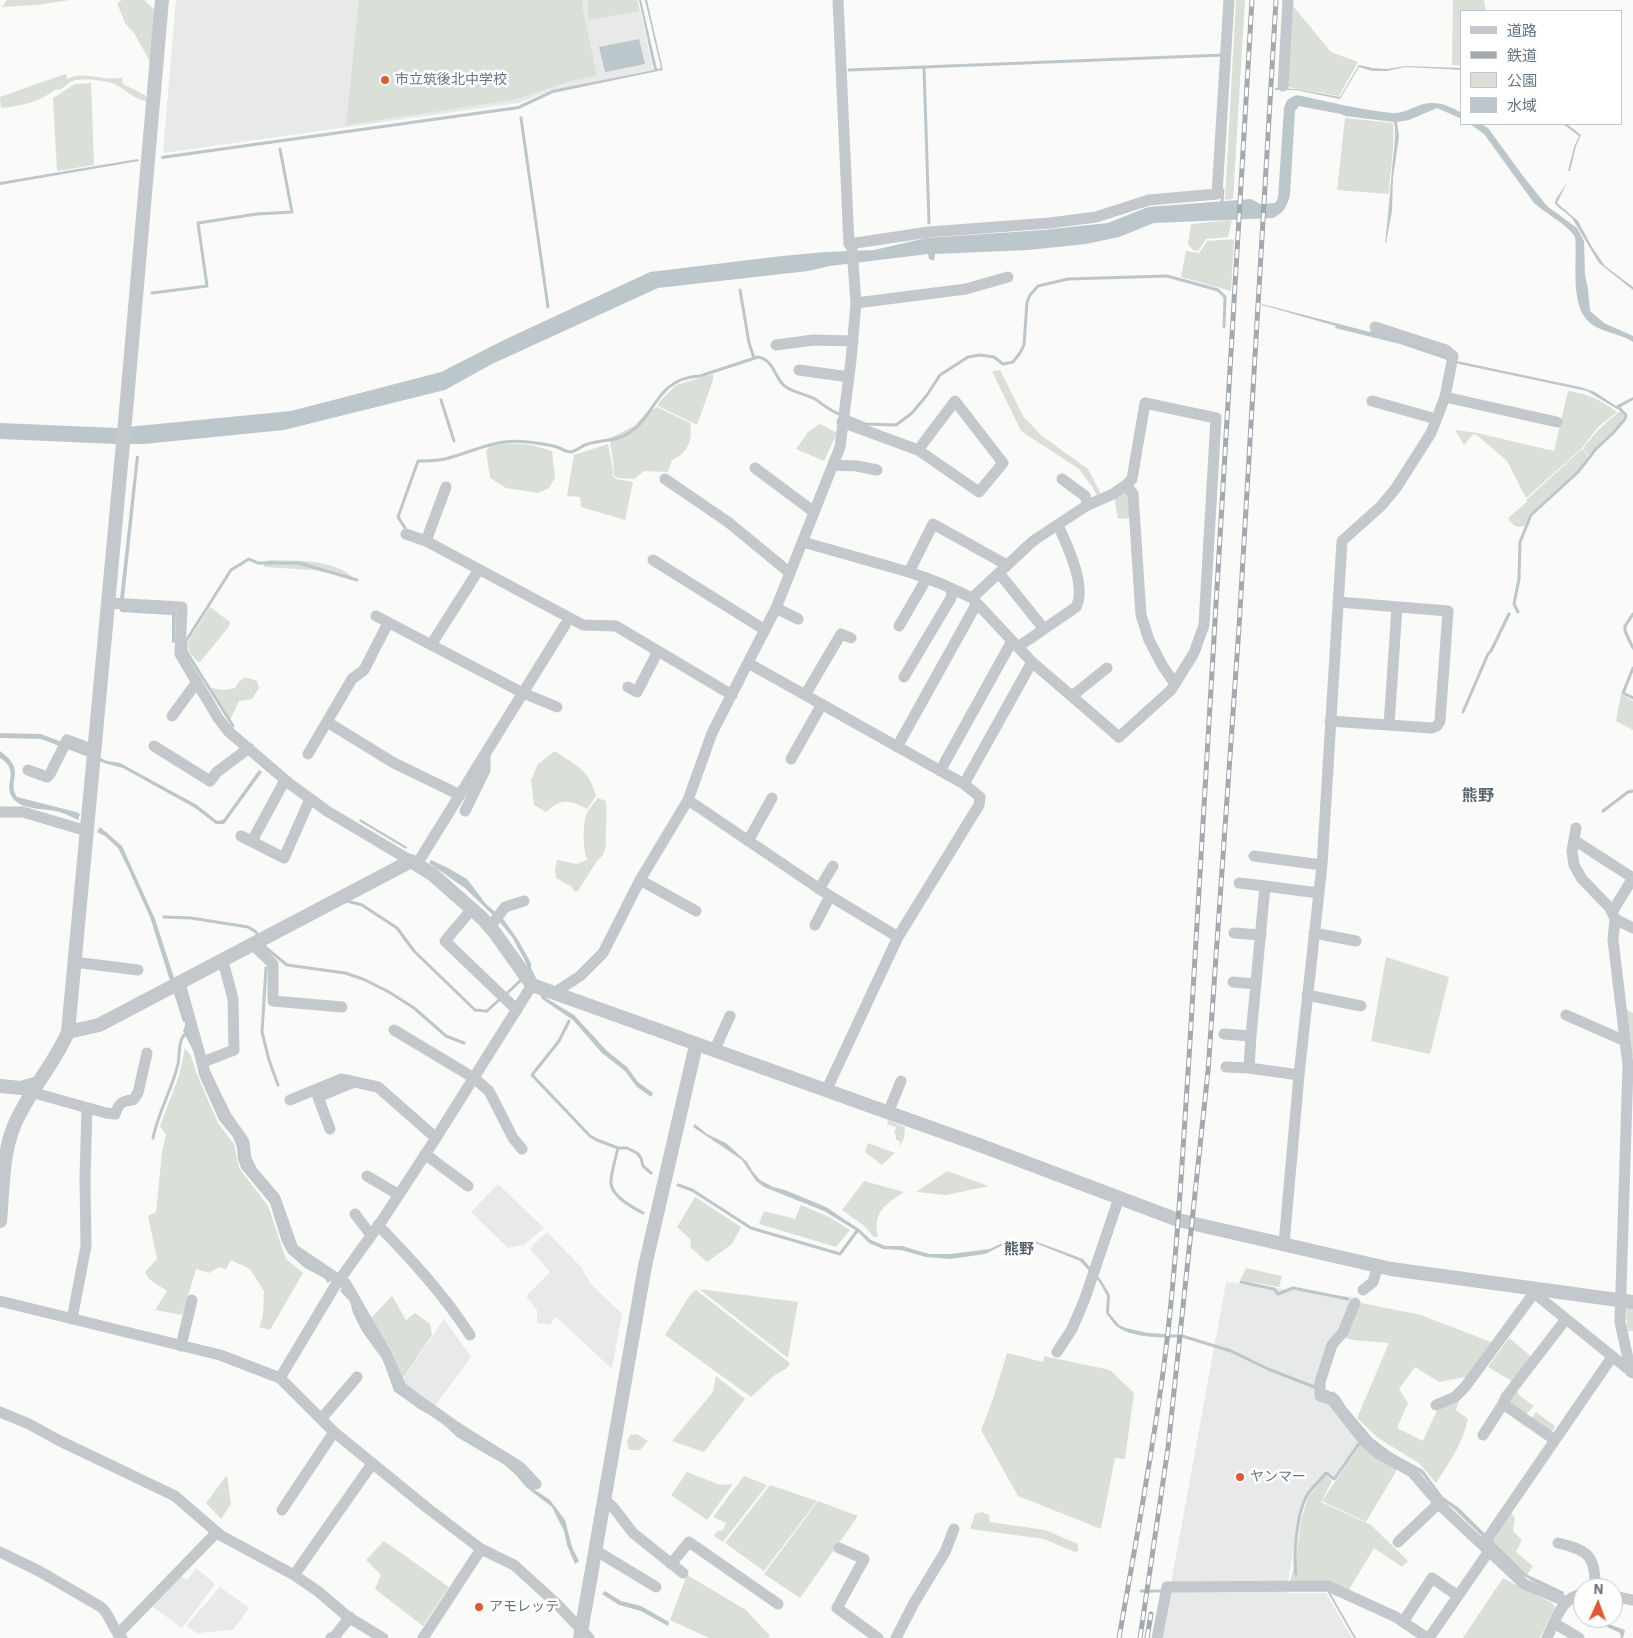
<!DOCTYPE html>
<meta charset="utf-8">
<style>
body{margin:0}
#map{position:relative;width:1633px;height:1638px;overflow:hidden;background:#fafaf8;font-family:"IBM Plex Sans","Noto Sans JP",sans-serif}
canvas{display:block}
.legend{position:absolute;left:1460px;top:10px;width:162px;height:115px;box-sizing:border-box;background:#fff;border:1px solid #c1c8cd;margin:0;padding:6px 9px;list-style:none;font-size:15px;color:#657683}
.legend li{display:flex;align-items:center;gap:10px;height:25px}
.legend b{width:25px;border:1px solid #c1c8cd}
.north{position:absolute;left:1573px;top:1578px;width:50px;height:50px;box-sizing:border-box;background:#fff;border:1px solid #c1c8cd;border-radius:50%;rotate:2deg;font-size:14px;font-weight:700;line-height:20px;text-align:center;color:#657683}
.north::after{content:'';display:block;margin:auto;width:18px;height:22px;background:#e4572e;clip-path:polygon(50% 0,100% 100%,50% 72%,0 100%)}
</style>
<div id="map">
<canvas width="1633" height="1638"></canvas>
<ul class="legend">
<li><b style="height:6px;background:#c3c8cc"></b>道路</li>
<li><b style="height:6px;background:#a2aab0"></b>鉄道</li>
<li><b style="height:14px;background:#dadfd7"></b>公園</li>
<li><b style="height:14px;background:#bbc7cb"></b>水域</li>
</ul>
<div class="north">N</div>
</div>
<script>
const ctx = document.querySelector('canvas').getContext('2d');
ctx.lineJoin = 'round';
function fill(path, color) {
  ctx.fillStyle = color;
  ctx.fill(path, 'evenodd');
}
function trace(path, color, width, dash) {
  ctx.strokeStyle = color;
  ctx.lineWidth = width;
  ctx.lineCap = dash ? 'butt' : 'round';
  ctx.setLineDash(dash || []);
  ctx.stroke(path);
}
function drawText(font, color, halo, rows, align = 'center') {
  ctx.font = font + ' "IBM Plex Sans","Noto Sans JP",sans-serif';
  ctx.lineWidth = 5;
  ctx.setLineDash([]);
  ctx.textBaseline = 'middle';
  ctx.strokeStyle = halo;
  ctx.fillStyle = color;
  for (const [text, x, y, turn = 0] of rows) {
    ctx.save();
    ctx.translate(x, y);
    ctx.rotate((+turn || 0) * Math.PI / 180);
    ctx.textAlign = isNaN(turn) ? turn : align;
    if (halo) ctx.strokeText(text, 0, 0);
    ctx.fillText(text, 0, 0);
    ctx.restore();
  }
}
const built = new Path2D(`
 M176,0h462l15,70 -103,21 -32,12 -355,50z
 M498,1184l46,44 -20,17 -16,3 -37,-36z
 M547,1232l34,35 10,17 31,30 -10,55 -56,-52 -6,8 -13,-2v-13l-11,-14 24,-24 -19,-22 1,-4z
 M1226,1282l126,15 -8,28 -29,59 1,16h9l7,4 27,38 -25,35 -8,-5 -21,24 -6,20 -13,77h40l26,45h-191z
 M444,1319l27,38 -36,49 -32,-22v-5z
 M196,1568l19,16 -33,44 -33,-24 29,-30 9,6z
 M220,1587l29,21 -16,22 -36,3 -11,-7z`);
const green = new Path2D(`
 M7,0h63l-33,5 -35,2z
 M122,0h22l15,14 -6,53 -19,-34 -9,-10 -8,-20z
 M359,0h224l-1,6 15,70 -26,5 -58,19 -167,25z
 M588,0h48l3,11 -51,9z
 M1236,0h9l-12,199 -8,1z
 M1453,0h31l2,11h-24v55l-10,-1z
 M1293,6l38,46 27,10 -19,34 -51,-9z
 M65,74l2,2 -1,3c12,-5 23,-4 36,-1 7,1 14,0 20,0l1,6 22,11 2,5 -2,1c-11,-2 -17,-10 -27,-15 -8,-6 -37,-8 -45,-5 -5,2 -9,6 -13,9l-4,-1c-16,13 -35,17 -55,19l-1,-11z
 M91,83l3,82 -37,6 -4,-73 22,-14z
 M1345,118l48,5c2,23 -3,48 -4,71l-52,-4z
 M1232,220l-4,17 -22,2 -8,12 -5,-1 -5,-6 3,-20z
 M1234,239l-3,52 -50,-14 5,-26 13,2 8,-12z
 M1000,370l23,46 19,20 46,33 13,25 -4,2 -4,-8 -14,-19 -58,-38 -29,-60z
 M713,374v6l-16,45 -39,-19 1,-4 17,-17z
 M1568,391c20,3 32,8 49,21l-19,15 -16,21 -56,50 -19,-37 -29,-25 -5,-2 -9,11 -9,-15 22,3 77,18z
 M657,407l33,16c3,17 -2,30 -18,37l-4,12 -24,-1 -10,8 -16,-1 -5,-3c3,-7 -3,-27 -3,-37l24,-12 12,-13z
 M1619,412h2l4,5 -12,14 -24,24 -6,-6c10,-15 22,-26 36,-37z
 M820,424l17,9 -13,28 -28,-12 12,-17z
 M507,443l25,2 20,6 3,27 -6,10 -11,5 -32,-5 -16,-10 -4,-27 3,-4z
 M608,444l5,26 -1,5 4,4 17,3 -8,38 -44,-13 -1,-10 -13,-1 7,-41z
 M1582,449l6,6 -10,16 -48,43 -4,11c-8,4 -14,1 -18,-7l19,-16 -1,-2z
 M1127,492l4,26 -13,1 -4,-23z
 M271,560c28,1 61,-1 83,18l-41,-8 -48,-3 -2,-2 2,-4z
 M210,607l20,15 -2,6 -28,34 -3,-1 -8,-9 -1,-10z
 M245,677l12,4 2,7 -7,11 -13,2 -9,19 -19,-32 13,2 11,-2 3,-5z
 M1621,694l12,7v29l-17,-9z
 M555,751c21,15 34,18 41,45l-9,13c-17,-9 -26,-11 -41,3l-12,-7 -3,-25 7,-16z
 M598,798l8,3c1,10 0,19 0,28 -1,13 3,23 -9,32l-19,30 -3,1 -3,-5 -16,-9 -1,-9 2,-9 19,4 11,-4c-4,-12 -4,-29 -2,-41 2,-8 8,-15 13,-21z
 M1386,957l63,20 -19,77 -59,-13z
 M1625,1009l8,4v43l-2,1z
 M185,1048l6,8 5,16 22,51 16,21 5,24 29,38 18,53 17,14 -33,57 -11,-3c6,-11 4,-23 5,-36l-14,-22 -19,-9 -5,9 -7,-2 -10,6 -13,-4 -14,46 -27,-5 12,-19 -18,-12 -4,-7 12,-13 -9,-43 8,-4 6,-60 4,-17 -6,-9 19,-50z
 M888,1120l17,7 -1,11 -5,9 1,-6 -4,-1v-5h-2l2,-8 -9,-3z
 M868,1143l27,10 -13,12 -17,-13z
 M947,1171l42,15 -43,9 -30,-3z
 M864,1181l40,11c-18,12 -32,20 -26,45h-4l-11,-12 -21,-15z
 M695,1197l46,30 -9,17 -25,18 -16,-14 -1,-9 -13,-12z
 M801,1205l28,12 21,13 -14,17 -77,-23 5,-13 31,8z
 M1246,1268l36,8 -3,11 -39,-7z
 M699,1289l99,13 -10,56z
 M696,1290l94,73 -4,6 -11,6 -24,22 -86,-62 25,-40z
 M392,1296l14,24 9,-7 15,11 2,11 -29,43 -32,-60z
 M1361,1303l60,12 70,27 -25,35 -27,5 -24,-15 -16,22 9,14 -11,25 26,13 15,-33 22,-11 -4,13 12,9c-5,24 -19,44 -32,64l-17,-20 -41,-25 -21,-20 32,-75 -36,-3 -9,-3z
 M1626,1306h7v25h-6z
 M1509,1338l23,19 -19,25 -25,-15z
 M1007,1353l36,9 1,-6 66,14 24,23 -9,66 -10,-1 -14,71 -83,-33 -37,-66 13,-34z
 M716,1376l29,23 -41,53 -32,-11 41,-49z
 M1517,1391l2,4 15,11 -8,8 -18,-13z
 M1536,1412l19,14 -4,7 -20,-14z
 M637,1434l11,7 -8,9h-11l-2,-8 3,-7z
 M1361,1443l37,25 -32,54 -44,-21z
 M687,1472l33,13 13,-1 -26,36 -36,-25z
 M227,1475l4,29 -10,15 -15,-16z
 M1326,1475l6,6 -11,21 50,23 37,36 -6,6 -28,-19 -27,45 -58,-8 7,-26 5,-38 7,-24z
 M744,1476l23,9 -44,57 -9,-6 3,-5 6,-1 3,-7 -13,-6z
 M770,1485l47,16 -53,70 -39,-28z
 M818,1501l40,15 -58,82 -36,-24z
 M1509,1510l6,9 -2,12 9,9 -6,12 17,14 -9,13 -37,-34z
 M982,1512l7,3 1,7 55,8 33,14v7l-3,1 -31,-13 -74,-10 5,-15z
 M384,1541l65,46 -26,39 -48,-37 6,-14 -15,-15z
 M687,1575l59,35 24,26 -3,2h-58l-39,-18z
 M1503,1578l49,25 3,4 -15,31h-77z`);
const water = new Path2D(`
 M639,0h2l16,69 4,-1 -16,-68h2l16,70 -110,23 -34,16 -357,50 -1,-3 357,-50 34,-16 102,-20z
 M639,39l6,25 -40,8 -6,-25z
 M1359,65l13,3 15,1 19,-3 56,2v2l-56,-3 -19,4h-15l-13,-4 -19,32 -44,-9h-21v-2l22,1 43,8z
 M1296,95c32,6 63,15 96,18 15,1 26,-11 41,-10 10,0 20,5 29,10v6l-25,-11 -28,12 -12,2 2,14 -6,42 -1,33 -6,32h-1c3,-25 5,-49 7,-74 1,-16 5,-31 2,-47l-49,-6 -4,-2 -42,-8 -4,5 -5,84c-3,11 -6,18 -17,23l-119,5 -35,14 -33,7 -58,6 -93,4 -1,7 -5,-2 -1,-5 -98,12 -22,5 -150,17 -166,76 -47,26 -161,40 -140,14h-27l-117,-5v-16l117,5 174,-17 150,-39 63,-32 146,-68 132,-16 43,-4 49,-2 52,-12 117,-8 65,-7 40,-16 103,-8 9,5 15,-1 3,-5 6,-90 3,-8z
 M1470,124h11l7,4 35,48 24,30 30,22 7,13 1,34 3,14 2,22 14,12 29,13v6c-12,-8 -28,-9 -40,-17 -25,-16 -15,-62 -18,-88 -10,-15 -28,-22 -41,-34l-50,-69z
 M1563,124h4l14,11 -5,11 -6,25h-2l6,-24 5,-11z
 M138,159l1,2 -139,24v-3z
 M1567,183l-10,20 21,18 14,26 13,19 28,21v3l-34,-27 -27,-45 -15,-12 -2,-3 1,-4z
 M1262,304l108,28 1,-1 72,23 14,7 123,26 15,5 21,14 17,-9v3l-16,9 -30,-18 -128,-27 -59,-20 -65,-16 1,-2 -74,-21z
 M136,456h3l-16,152 1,1 52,3 -1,30 -3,1v-28l-51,-3 -2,-4z
 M0,733l41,1 47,18 19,9 13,2 77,42 20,16 6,-1 36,-50 3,2 -38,52h-8l-21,-16 -72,-40 -16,-4 -66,-25 -41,-1z
 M0,751c28,20 6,29 17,46l59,15 4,2 -2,6c-6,-3 -12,-6 -18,-8 -15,-4 -39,-1 -48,-15 -9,-14 9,-26 -12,-39z
 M360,819l47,28 -1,2 -47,-28z
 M100,827l22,19 33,73 43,133 3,13 73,136 15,46 42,33 -3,3 -4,-5 -19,-10 -17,-15 -6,-11 -12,-39 -29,-35 -3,-9 -1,-12 -4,-10 -14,-17 -20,-45 -4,-21 -12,-23 2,-5v-4h-2l-33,-105 -22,-49 -10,-20 -13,-12 -8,-4z
 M431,860l15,7 21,12 19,25 18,16 14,20 13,23v5l15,30 28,17 33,36 20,16 11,15 15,11 -2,4 -14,-10 -12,-16 -23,-18 -29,-33 -31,-21 -18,-40 -12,-22 -13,-16 -33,-32 -37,-26z
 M695,1124l12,10 19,9 21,19 6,10 7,8 13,7 12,3 41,17 33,22 12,11 14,6h17l27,8h21l40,-5 10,-5 32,-4 51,19 18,21 9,15 -1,18 10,12 7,3 22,5 37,2v3c-21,-1 -48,1 -66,-10 -5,-3 -9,-10 -13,-15l1,-17 -7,-13 -20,-22 -45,-18 -34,3 -16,8 -35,5 -24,-2 -25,-7 -18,-1 -14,-6 -12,-12 -33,-20 -60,-24 -8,-6 -14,-21 -19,-13 -30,-20z
 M343,1287l56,102 110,74 26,27 15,10 15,20 7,27 7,14 -4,3 -8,-19 -3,-14 -12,-24 -26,-20 -10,-12 -11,-10 -48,-28 -17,-16 -21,-12 -25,-18 -11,-31 -21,-29 -9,-18 -3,-12 -10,-10z
 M1333,1391l6,5 7,11 26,31 20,15 31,17 20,27 16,11 67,66 38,18 -1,3 -31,-14 -12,-8 -66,-64 -12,-9 -20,-26 -7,-6 -35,-19 -8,-7 -40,-46z
 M1328,1589l27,47 1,2h-2l-27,-47z
 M605,1591l16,10 20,5 28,16 -1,4 -27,-15 -22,-6 -17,-11z
 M1593,1618h6l4,4 22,8 -2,8h-2l-1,-5 -19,-9z`);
const stream = new Path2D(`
 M924,67l5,156
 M849,70l374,-15
 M521,118l27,189
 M1222,202l1,-12
 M740,290l9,53 5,15
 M152,293l55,-7 -9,-63 59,-9 35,-2 -12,-63
 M441,400l13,41
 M848,417l17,7 31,1 16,-12 15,-18 13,-20 28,-18 12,-2 14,2 9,7 10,-2 7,-9 4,-8 3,-43 3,-7 8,-9 30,-7 99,-3 51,14 7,7 -1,30
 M405,528l-7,-11 20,-56c9,0 18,0 27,-2 20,-5 38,-14 59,-17 14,-2 39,1 53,5 5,2 9,5 14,5 6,-1 9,-5 14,-7 10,-4 23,-4 33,-7 40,-13 31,-59 82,-62l58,-19c17,3 16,22 28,30 9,6 20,7 29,12 9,6 16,13 27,16
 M1518,612l-4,-8 5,-25 1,-37 11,-27 47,-43 17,-22 18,-17 12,-14 1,-4 -7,-7
 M1633,614l-8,12v5l8,17
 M1633,668l-10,25 10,5
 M1463,712l25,-58 3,-3 18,-37
 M233,726l-47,-75v-10l45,-71 18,-11 9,4h41l58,17
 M1603,811l25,-19 5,-1
 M347,901l15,4 35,23 17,23 61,59 12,1 14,-13
 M164,917l27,1 57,9 8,5 3,5
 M262,942l4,6 21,17 58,8 18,6 26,13 25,16 32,28 18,7
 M266,968l-4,64 7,28 9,25
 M506,994l14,-13
 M569,1021l-10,20 -27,34 58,61 7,4 21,8h9l10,5 4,5 2,8 8,7
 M153,1138c5,-26 19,-48 25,-74 2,-10 0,-23 7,-30
 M618,1148c-2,9 -8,28 -7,36 2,13 21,23 32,29
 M678,1185l14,5 59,38 89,26 17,-23
 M1241,1282l33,7 4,5 15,-6 55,11
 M1182,1336l49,15 37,18 67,26
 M1296,1574c-3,-19 1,-59 10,-77 4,-8 14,-16 20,-24l8,6 1,-1 25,-36
 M1141,1591h23`);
const minor = new Path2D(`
 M1283,86l5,-86
 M849,244l80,-12 121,-9 46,-6 53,-17 68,-6 12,-194
 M856,303l110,-14 42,-12
 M776,345l37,-5 40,1
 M799,370l50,7
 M1445,397l112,25
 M1372,401l64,18
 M842,422l76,28 61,42 24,-29 -48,-62 -37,49
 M833,465l24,1 20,4
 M755,468l59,44
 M665,479l63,43 62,51
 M1062,479l23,17 3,9
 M1126,485l7,9 8,121 8,25 13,25 13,19
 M406,534l20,7 157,84 33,1 116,69
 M426,541l20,-54
 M803,542l109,31 30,11 30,14 60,64 87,75 52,-47 23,-37 10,-28 12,-207 -71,-15 -13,76 -6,6 -13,9 -27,12 -53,35 -61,57
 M653,560l112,70
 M909,572l24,-48 74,41
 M999,573l45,56
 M108,603l74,4 -2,47 38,64 10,13 62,53 37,27 84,50
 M776,608l22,11
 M376,616l147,77 34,14
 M899,626l28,-48
 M431,645l45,-71
 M1018,647l58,-40c11,-21 -9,-62 -18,-82
 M748,663l216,121 16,13 -1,8 -81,132 -72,154
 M904,677l47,-79 1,-9
 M628,687l9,5 21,-41
 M805,695l36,-61 10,4
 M1072,696l35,-28
 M172,716l25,-34
 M1330,721l102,7 5,-2 3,-5 8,-110 -110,-9
 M327,722l67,41 66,32
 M1389,725l8,-118
 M154,746l56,35 7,-9 32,-24
 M897,747l80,-144
 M308,754l44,-75 12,-9 24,-47
 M791,759l31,-55
 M28,770l19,7 3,-3 17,-34 27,10
 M940,771l72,-130
 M964,784l68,-122
 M688,800l142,96 68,41
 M465,811l20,-41v-15
 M0,812h23l64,19
 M1576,828l-4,23 2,14 8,14 28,29 5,11 -2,21 15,125 -8,257 11,50
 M241,836l43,22 26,-59
 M1574,840l59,38 -21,34
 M252,841l33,-61
 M748,841l24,-43
 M1254,856l68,9
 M417,864l148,-239
 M640,880l56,31
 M1239,883l26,3
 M819,889l14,-23
 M472,909l-27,32 72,69
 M1615,919l18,9
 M815,925l15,-29
 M490,927l15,-20 19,-6
 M1234,933l27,2
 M1314,933l42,8
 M253,945l20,19v37l69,6
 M74,962l64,8
 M1233,982l23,2
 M180,983l25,90 21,43 18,26 2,17 6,12 23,27 18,51 46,31
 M554,993l26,-17 23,-23 37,-73 48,-80 24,-67 64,-125 14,-35 50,-126 11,-87 5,-57 -4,-55 -3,-4 -11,-244
 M1307,995l54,11
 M1566,1015l59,26
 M394,1030l80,48 15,13 24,47 9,11
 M1224,1034l27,2
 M714,1051l16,-35
 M203,1062l31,-12 -1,-51 -10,-38
 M1226,1067l23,1
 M1299,1075l-50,-7 2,-32 14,-150 53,7
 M31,1092l75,21 9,1c4,-11 7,-13 18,-14l5,-7 9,-40
 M290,1100l51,-21 37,8 58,51
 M888,1113l13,-32
 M330,1129l-12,-32 34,-14
 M425,1154l43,32
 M367,1176l32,19
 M355,1214l16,21
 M378,1225c34,35 66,70 92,110
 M1284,1244l15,-169 23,-210 20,-324 39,-35 15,-18 35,-55 14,-36 8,-41 -7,-6 -71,-23
 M340,1278l6,6 40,70 15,33 17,13 44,31 58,36 16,17
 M1530,1288l4,5 99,80
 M1363,1290l10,-8 5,-16
 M0,1301l220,54 60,23 54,54 92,75 55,42 33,16 43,39 32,34
 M1355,1303l-12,29 -11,13 -12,37v14l12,4 33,42 14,12 33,18 31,36 81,76 41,17
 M72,1319l14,-73 -1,-68 2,-70
 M181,1346l11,-46
 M1057,1352l15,-23 12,-28 35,-103
 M280,1378l55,-92 48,-67 53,-81 96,-153
 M1503,1404l3,-7 60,-78
 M1436,1405l19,-8 10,-10 69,-94
 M0,1412l29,12 29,16 117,56 45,39 74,40 25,17 29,25 35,21
 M321,1419l36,-42
 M1483,1435l20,-31 52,36
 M604,1499l9,8 20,26 50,40
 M282,1510l52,-78
 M1398,1542l41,-39
 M1558,1543c30,7 38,13 37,45
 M1483,1545l129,-188
 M839,1548l25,11 -27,49 41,30
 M595,1550l61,37
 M0,1552l39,19 62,36c10,8 11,23 21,31
 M671,1564l18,-22 89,62
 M294,1575l78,-111
 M1613,1596l20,4
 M1403,1622l29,-44 26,18
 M1554,1623l25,15
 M118,1634l99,-102
 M331,1638l4,-2 15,-19
 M423,1638l58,-89
 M896,1638l18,-35 31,-51 9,-23
 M1157,1638l10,-51 161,-1 68,31 31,21
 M1429,1638l60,-87
 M1547,1638c9,-18 14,-41 36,-44`);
const tertiary = new Path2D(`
 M68,1032l31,-7 312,-164 21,13 50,44 13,15 37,52 450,161 196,74 213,49 242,33
 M0,1086l21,2 17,-5
 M0,1221c3,-31 2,-66 14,-95 14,-34 40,-61 54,-94l58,-621 36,-411
 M580,1638l65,-372 51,-221`);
const rail = new Path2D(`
 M1119,1638c16,-91 33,-182 45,-273 13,-102 18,-205 25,-307l63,-1058
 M1140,1638l28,-190 40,-377 31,-444 37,-627
 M1147,1638l4,-24`);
const markers = [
 [385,80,5,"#e4572e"],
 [1240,1477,5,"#e4572e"],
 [479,1607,5,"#e4572e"]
];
const poiNames = [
 ["市立筑後北中学校",395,80],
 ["ヤンマー",1250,1477],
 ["アモレッテ",489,1607]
];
const neighbourhoodNames = [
 ["熊野",1019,1250]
];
const quarterNames = [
 ["熊野",1478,796]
];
fill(built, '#e8e9e9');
fill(green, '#dadfd7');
fill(water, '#bbc7cb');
trace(stream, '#bbc7cb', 3);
trace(minor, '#c3c8cc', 11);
trace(tertiary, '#c3c8cc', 14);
trace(rail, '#a2aab0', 5);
trace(rail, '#fff', 3, [9]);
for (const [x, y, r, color] of markers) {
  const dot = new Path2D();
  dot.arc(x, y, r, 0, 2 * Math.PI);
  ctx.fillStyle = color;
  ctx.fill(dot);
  trace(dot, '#fff', 2);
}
drawText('14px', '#657683', '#fff', poiNames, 'left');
drawText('bold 15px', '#57646e', '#fff', neighbourhoodNames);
drawText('bold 16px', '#57646e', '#fff', quarterNames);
</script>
